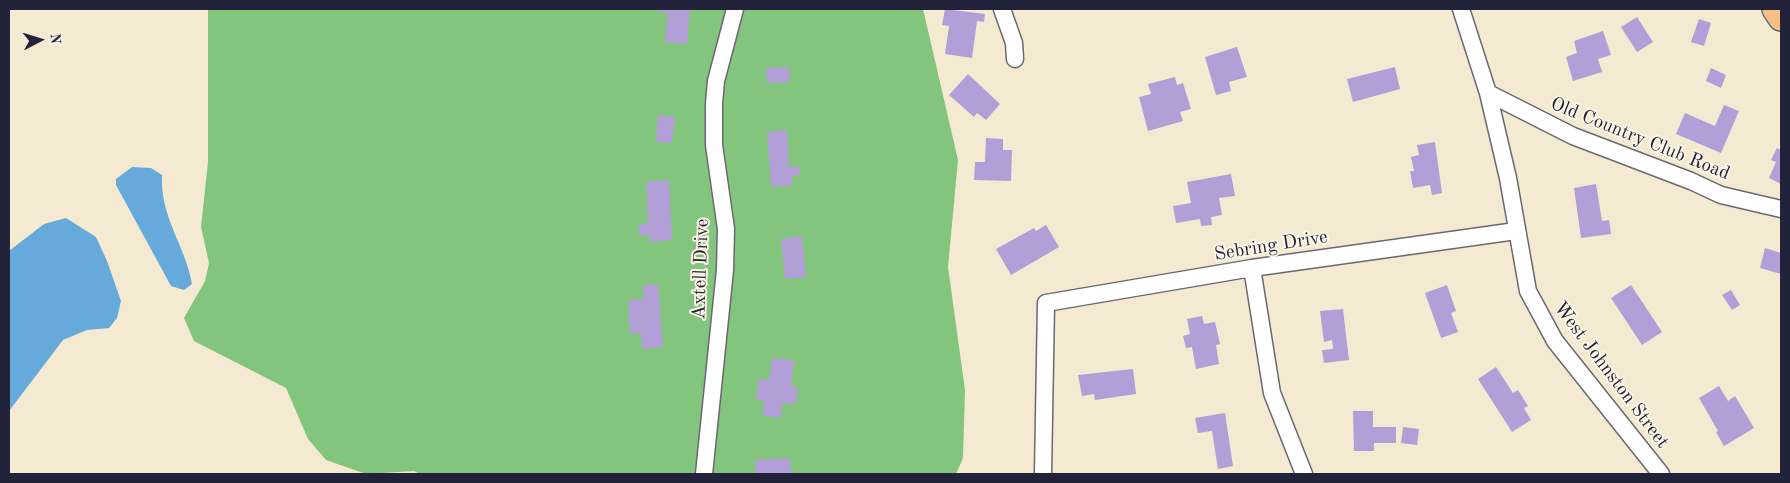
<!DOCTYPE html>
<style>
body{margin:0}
#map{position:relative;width:1790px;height:483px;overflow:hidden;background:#f3ead1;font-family:"Old Standard TT",serif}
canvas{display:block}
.frame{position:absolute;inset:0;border:10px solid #22223b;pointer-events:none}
.north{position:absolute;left:15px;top:15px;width:50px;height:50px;-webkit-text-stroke:4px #fcf5e5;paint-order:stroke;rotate:85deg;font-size:14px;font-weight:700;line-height:20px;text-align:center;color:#22223b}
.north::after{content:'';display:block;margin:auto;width:18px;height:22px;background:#22223b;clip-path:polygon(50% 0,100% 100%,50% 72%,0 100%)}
</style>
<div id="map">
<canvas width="1790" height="483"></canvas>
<div class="frame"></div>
<div class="north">N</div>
</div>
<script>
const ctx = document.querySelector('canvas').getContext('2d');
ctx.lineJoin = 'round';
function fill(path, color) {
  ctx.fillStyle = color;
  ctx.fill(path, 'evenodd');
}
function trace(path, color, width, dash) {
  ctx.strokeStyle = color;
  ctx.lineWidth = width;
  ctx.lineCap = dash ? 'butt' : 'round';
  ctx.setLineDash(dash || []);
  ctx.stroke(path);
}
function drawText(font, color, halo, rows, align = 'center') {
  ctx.font = font + ' "Old Standard TT",serif';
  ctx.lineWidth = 4;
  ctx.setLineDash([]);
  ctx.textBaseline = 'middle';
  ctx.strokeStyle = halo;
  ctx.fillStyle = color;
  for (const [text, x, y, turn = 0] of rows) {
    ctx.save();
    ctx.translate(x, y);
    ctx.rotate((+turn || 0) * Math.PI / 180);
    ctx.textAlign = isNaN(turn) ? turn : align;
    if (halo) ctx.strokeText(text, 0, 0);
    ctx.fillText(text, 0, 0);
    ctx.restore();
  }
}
const green = new Path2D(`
 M208,9h715l35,151 -10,107 17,123 -2,68 -7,16h-536l-6,-3 -48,3 -40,-14 -18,-21 -22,-51 -92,-47 -10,-23 21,-37 4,-18 -8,-36 7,-65z`);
const water = new Path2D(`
 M132,167l19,1 11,7c-2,43 23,69 30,109l-8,6 -13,-4 -55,-101v-6z
 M66,218l30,19 11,24 14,40 -4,17 -8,10 -22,2 -24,10 -54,71v-160l35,-27z`);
const building = new Path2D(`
 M659,9h31l-3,35 -22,-2 3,-29 -9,-1z
 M945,9l40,5 -1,8 -7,-1 -5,37 -27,-4 4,-28 -7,-1z
 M1637,17l16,25 -16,10 -16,-25z
 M1699,19l12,4 -7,23 -13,-4z
 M1603,31l8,24 -13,4 4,13 -29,9 -7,-24 11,-4 -3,-12z
 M1237,47l10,30 -18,5 2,9 -15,4 -11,-38z
 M789,67l1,15 -23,1 -1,-15z
 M1395,67l5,22 -47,13 -6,-23z
 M1711,68l15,7 -5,13 -15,-7z
 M968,74l32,30 -14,16 -9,-7 -3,4 -25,-22z
 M1175,77l2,8 6,-2 8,26 -11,3 3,9 -35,10 -9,-34 12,-3 -3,-10z
 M1724,105l15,6 -18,42 -45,-19 9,-21 30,13z
 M658,115l17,2 -3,26 -16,-1z
 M787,130l2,37 10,-1 1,9 -8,1 1,9 -22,2 -4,-55z
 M986,138l17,1v11h9l-1,31 -37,-1 1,-18h10z
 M1435,142l7,51 -10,2 -2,-10 -17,3 -3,-17h4l-3,-14 8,-2 -2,-10z
 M1777,148l4,2v34l-12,-6 7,-16 -5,-2z
 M1231,174l4,22 -16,2 3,17 -11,2 1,8 -11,1 -1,-7 -24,4 -3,-17 18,-3 -4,-21z
 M669,180l3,60 -22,2 -1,-7 -10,1v-12l9,-1 -2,-41z
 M1596,184l6,37 7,-1 2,14 -30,4 -7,-50z
 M1046,225l13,22 -48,28 -15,-26 38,-21 2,3z
 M802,236l4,41 -21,2 -4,-40z
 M1765,248l16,5v21l-21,-6z
 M658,284l5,63 -21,2 -1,-16 -11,1 -2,-34 16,-1 -1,-14z
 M1447,285l9,26 -5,2 7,19 -17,6 -16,-45z
 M1631,285l31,47 -20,13 -31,-47z
 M1731,290l9,15 -8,5 -10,-15z
 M1343,309l6,51 -25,3 -2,-13 11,-1 -1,-9 -8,2 -4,-31z
 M1202,316l2,8 11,-2 5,22 -4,1 3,19 -23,5 -4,-22 -6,1 -3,-12 7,-2 -3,-15z
 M772,358l22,2 -3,26 7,1 -2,17 -14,-1 -1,15 -19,-3 2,-15h-8l3,-21 10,1z
 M1496,367l17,26 5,-3 10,16 -4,2 7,12 -19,12 -34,-53z
 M1133,369l3,25 -41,6 -1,-6 -12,2 -4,-21z
 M1719,386l9,15 7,-5 19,32 -30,18 -8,-14 2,-1 -19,-33z
 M1353,411h20v16h23v16h-22v8h-20z
 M1225,413l8,53 -15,3 -6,-38 -14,2 -3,-15z
 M1403,427l16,2 -2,16 -16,-2z
 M790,458l1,16h-35l-1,-14z`);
const minor = new Path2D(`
 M1002,9l12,34 1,16
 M1461,9l27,84 20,85 20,113 27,50 106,133
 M1488,93l85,43 118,45 30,14 60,14
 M1252,268l20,125 32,81
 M704,474l21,-204 1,-41 -12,-84v-42l2,-22 19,-72
 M1043,474l3,-171 206,-35 264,-37`);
const primary = new Path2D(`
 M1775,9l6,9`);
const streetNames = [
 ["Old Country Club Road",1640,139,22],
 ["Sebring Drive",1271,246,-9],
 ["Axtell Drive",701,269,-88],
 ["West Johnston Street",1611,375,53]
];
fill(green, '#84c57e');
fill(water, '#66aadb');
fill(building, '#b29fd7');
trace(minor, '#6b6870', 19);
trace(primary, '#6b6870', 28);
trace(minor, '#fff', 16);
trace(primary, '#f5bf86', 25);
drawText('19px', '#22223b', '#fcf5e5', streetNames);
</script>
